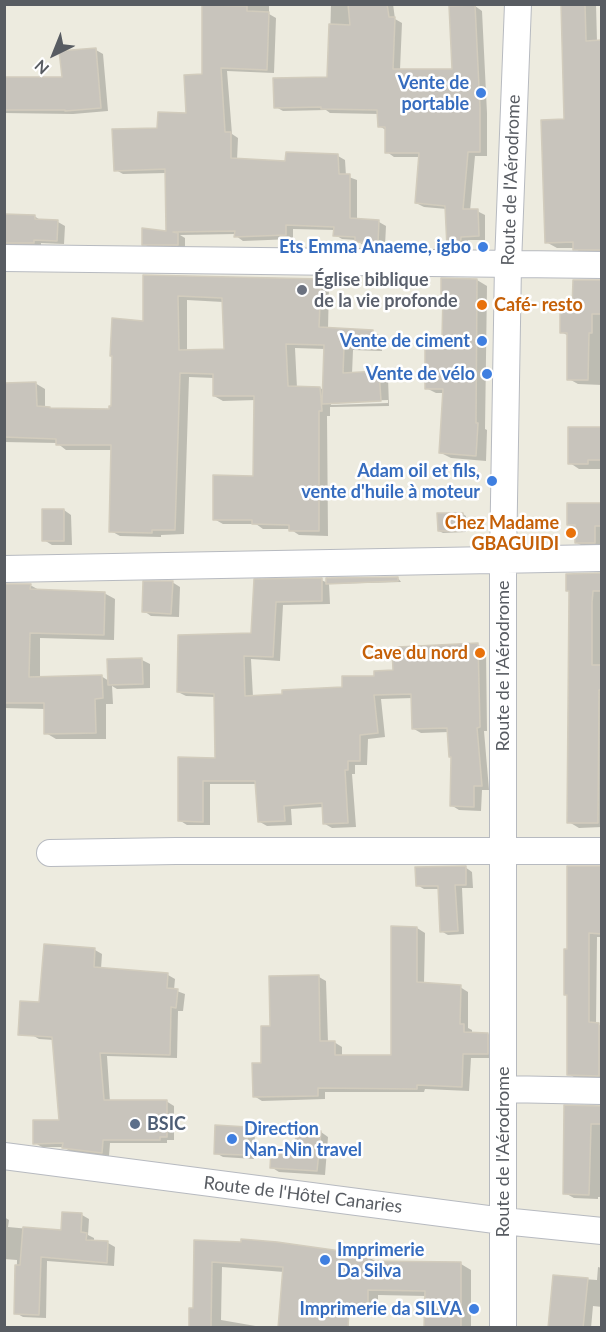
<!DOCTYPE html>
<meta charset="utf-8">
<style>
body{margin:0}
#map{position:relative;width:606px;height:1332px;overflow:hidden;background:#edebdf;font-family:Lato,sans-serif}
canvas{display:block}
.frame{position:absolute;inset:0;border:6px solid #585c62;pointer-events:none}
.north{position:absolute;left:24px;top:24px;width:60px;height:60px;-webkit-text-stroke:4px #fff;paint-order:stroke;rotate:223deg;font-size:16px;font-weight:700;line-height:24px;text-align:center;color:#585c62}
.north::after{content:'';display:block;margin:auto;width:21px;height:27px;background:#585c62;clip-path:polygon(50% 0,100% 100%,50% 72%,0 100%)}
</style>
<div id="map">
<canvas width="606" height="1332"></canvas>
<div class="frame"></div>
<div class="north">N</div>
</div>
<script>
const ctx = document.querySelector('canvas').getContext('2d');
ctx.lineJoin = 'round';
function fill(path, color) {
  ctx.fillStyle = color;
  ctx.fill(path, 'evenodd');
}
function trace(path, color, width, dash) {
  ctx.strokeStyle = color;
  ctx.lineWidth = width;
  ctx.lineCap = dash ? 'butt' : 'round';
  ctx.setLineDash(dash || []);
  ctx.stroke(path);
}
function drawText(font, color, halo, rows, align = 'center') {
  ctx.font = font + ' Lato,sans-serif';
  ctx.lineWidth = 5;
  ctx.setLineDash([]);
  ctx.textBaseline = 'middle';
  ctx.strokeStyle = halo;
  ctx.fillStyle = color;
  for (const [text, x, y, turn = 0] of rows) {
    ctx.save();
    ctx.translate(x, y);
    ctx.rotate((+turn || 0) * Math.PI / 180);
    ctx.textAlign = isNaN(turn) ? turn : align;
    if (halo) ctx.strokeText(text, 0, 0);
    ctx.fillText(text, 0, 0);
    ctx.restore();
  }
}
const shadow = new Path2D(`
 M244,4h25v10l7,4 -2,55 -47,-2 5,63 6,4 -1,22 50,2 51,-6 7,4 1,16 11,4v40l22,2 7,4 -1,20 -22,-1 -7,-5 -14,-1 -7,-4v-5l-42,-1v10l-50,2 -7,-5v-2l-56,1 5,3v10h-34l-7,-4 23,-11 -1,-60 -43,1 -7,-4 42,-41 30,-14 15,-40z
 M331,4h62l2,15 7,4 -2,47 54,1 -4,-63 25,-2 7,5 5,102v43h-12l-5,55h7l8,4v25h-17l-1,12h-12l-7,-5 -1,-38 -23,-2 -8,-4 4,-46h-26l-7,-5 -1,-22 -7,-4v-12l-49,-1 -4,-3 -43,1 -7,-4 53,-29z
 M563,4h33l1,38h5v213h-17l-11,-7h-17l-11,-6 20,-122z
 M96,50l7,4 5,57 -35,3 -69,-1v-34l59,-1z
 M4,215l30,1 8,5 16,1 7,4 -1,18 -23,-1v4l-37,-1z
 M144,276l176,4 9,5 -1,44 45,2 9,6v14l-29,-1 -1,24 27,-1 9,5 1,28 -59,1v9h-3l1,120 -29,-1 -9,-6h-27l-7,-5h-33l-9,-5 41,-42 1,-77 -33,1 -9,-5v-18l-25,-1 -5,157 -23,1v2l-41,-1 -9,-5 1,-81h-46l-9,-7 -53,-1v-58l31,-1 10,6v19l65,3 2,-3 32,-86zM187,300l36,2 2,48 -38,1zM295,348l30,1 -1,41 -4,-2h-23zM388,400v3l-57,2v-3z
 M477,280l10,6 -2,143 2,1 -1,31 -35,-3 -10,-5 3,-60h-8l-10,-5 18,-49z
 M602,281v104l-24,-1 -9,-5v-43l-8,-4 13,-23z
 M602,429v40h-23l-9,-6z
 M602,505v42h-17l-8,-4v-14l-9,-5z
 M64,510l7,5 1,30h-20l-8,-5z
 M463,514l3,2v16l-23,1 -4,-2z
 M602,574v253l-23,1 -10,-6 2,-230z
 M398,578l3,4 -72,2 1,20 -47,1 -3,56 -29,-2 2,38 91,-8 134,-44 8,4 1,82h-3l5,59h-7l-1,21 -22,-1 -8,-5 2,-48 -4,-25 -28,1 -7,-4 -1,-31 -32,1 4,38 -17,2 -1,26h-12v9h-3l4,53 -24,1 -7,-4 -1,-17 -33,2 1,16 -25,1 -7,-4 -3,-38h-47v41h-23l-8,-5 1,-61h37l-1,-62 -30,-1 -8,-4 74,-57 3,-54 66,-1 7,3z
 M172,582l8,5 -1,30 -28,-1 -7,-5z
 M4,585h26l11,6 63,2 11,6 -1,41 -74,-2v40l61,-2 8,5 33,-21 8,4v24l-33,1 -5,-3 1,18h-7v35h-50l-10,-6 -1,-24 -41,-1z
 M465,867l7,5 1,16h-11l2,46 -16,1 -7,-4 -1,-42h-16l-7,-4z
 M602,867v70h-5l-1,87 6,2v53h-25l-8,-5v-78l-4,-2 3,-44z
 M392,928h25l8,5 -1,51 36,3 8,5v36l4,2v4h16l7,5v19h-24l-2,33 -44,-2 -1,3h-99v7l-63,2 -8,-5 18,-69 47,-50 7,4 2,61h6l8,5v10h51z
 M95,950l7,4 -1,15 67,6 7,4 -1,11 11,4 -2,17h-5l-1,47 -70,-2 3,46 56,-1 8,5v34h-7v3h-57l-1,13 -38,-4 -7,-5h-22l-7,-4 25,-21 -6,-82 -15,-1 -7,-4 9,-31z
 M565,1107l37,1v89h-4v2l-24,-1 -9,-5z
 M247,1128l8,5 -1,26 -31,-2 -7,-4z
 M321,1132l7,5 -3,38 -46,-3 -8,-5 25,-14z
 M82,1215l7,4 -1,16 6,3v4l14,1 7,4 -1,19 -67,-5 -1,57 -23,-1 -7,-4 1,-53 -13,-1v-42l5,3 -1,7 54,5z
 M196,1242l172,15 11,6 82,1 10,6v58h-45v-32l-48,-1v19l-43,-3 -51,-39 -62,-5 -1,53 46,8h-77l5,-19z
 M598,1267l4,1v39l-9,-1 -2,22h-41l4,-51 43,3z`);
const building = new Path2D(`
 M348,4h39l2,13h6l-2,52h59l-3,-63 26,-1 5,103v44h-12l-5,57h15l1,27 -18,1 -1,11h-13l-2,-42 -30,-3 4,-50h-34v-26h-7l-1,-17 -56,-1v-2l-47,1 -1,-30 54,-1 2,-53 21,1z
 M561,4h24l1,37 16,-1v210h-29v-8l-28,1 -4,-123 23,-1z
 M202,5l45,1v5l22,1 -2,58 -46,-2 4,64h6v26l54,3 1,-9 52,2 1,20h11v44l29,2 -1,23 -23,-1v-5l-22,-1 1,-9 -48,-2v10l-52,2 1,-6 -62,1 5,1v12h-36v-17l24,3 -1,-62 -51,2 -2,-42 45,-1 1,-16 28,1 -2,-38 18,-1z
 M96,48l5,60 -36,3v-1h-61v-33h58l-3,-26z
 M4,214l31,1v4l23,1 -1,21 -23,-1v3h-30z
 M143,275l178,4 -2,48 54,3v17l-29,-1 -1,27 36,-2 2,30 -59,3 2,-59 -38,-1 2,42 32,1 2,24h-3v120h-30v-6l-37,-1v-4h-39v-45l40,1 1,-80h-41v-22l-33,-1 -5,157h-23v3l-43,-1 2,-87h-55v-6l-52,-2v-54l32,-1 1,24 13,1v1l59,1v-3h2l1,-50h-2l2,-38 31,3zM178,296l44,2 2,51 -45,1z
 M441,278l36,1 -1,144h2l-2,33 -37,-3 4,-64h-18v-51h17l1,-44h-2z
 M573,280h29v34h-10v19h-3l-1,47h-21v-47h-7v-26l12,1z
 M568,427h34v33h-14v4h-20z
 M567,503h35v23h-7v17h-20v-18h-8z
 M42,509h22v32h-22z
 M437,513h26v18h-25z
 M602,573v18h-9l-1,11v63h10v25h-3l-1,133h-31l2,-232h-3v-17z
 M398,577v4l-72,3v-6z
 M322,578v23l-46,1 -3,55 -29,-1 1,40 37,-2v-4l60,-3v-11h32v-5l19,-1 -1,-20h5v-3l81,-4 2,84 -3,1 5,58h-8v21l-24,-1 1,-49h-2l-2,-29 -35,1 -1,-35 -37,1 4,38 -18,2v26h-12v9h-3l3,53 -25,1 -1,-21 -38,3 1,15 -27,1 -3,-41h-52v41l-25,-1v-64l37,1 -1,-64 -37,-2 1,-57 73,-2 3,-54z
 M143,581h30l-2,33 -29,-2z
 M4,584h27l-1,5 75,3 -1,43 -74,-2 -1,44 73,-2 1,23 -8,1 1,34 -52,1v-31h-40z
 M142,658l1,26 -35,1 -1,-26z
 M466,866v19h-11l3,46 -18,1 -2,-46h-22l-1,-19z
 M567,866h35v68l-13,-1v89l10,1v53l-32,-1v-80h-3v-46h3z
 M391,926l26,1v55l44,3 -1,39h4v8l24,1v21h-25l-1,33 -45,-2v4l-99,-1v8l-65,1 -1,-34h9v-37h9l-1,-50 50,-1 1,66h15v14h56z
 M44,944l51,4 -1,19 74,6 -1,15 11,1 -2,19 -5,-1 -1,48 -70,-2 4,47h63v37h-7v3h-57l-1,13 -40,-5 1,-5 -30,1v-24h26l-7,-83 -34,-2 2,-34 19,1z
 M564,1105l37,1v18h-10l-2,71 -26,-1z
 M215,1125l33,2 -2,28 -32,-1z
 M296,1129l25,2 -4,40 -47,-3 1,-18 24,1z
 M62,1212l20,1 -1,19 6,1 -1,7 22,1 -1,22 -66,-6 -2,58 -25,-1 1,-49h5l3,-38 38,3z
 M241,1239l36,3 92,13v6l92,1v66h-37l1,-37 -57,-1v19l-19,-1 -1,20h-70l5,-61 -71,-5 -1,66h-22v-20h4l1,-68 47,2z
 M553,1275l35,3 -5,50h-35z`);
const minor = new Path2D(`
 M4,258l598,7
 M4,569l598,-11
 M50,853l126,-2h426
 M503,1089l99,2
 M4,1156l499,65 99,10
 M503,1328v-768l5,-296 10,-260`);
const markers = [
 [481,93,6,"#3f7fe0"],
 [483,247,6,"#3f7fe0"],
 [302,290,6,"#6b7280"],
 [482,305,6,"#e8710a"],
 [482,341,6,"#3f7fe0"],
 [487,374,6,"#3f7fe0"],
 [492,481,6,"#3f7fe0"],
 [571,533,6,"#e8710a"],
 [480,653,6,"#e8710a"],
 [135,1124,6,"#5c6f8a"],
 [232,1139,6,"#3f7fe0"],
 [325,1260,6,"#3f7fe0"],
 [474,1309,6,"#3f7fe0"]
];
const shopNames = [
 ["Vente de",469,83],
 ["portable",469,104],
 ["Ets Emma Anaeme, igbo",471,247],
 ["Vente de ciment",470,341],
 ["Vente de vélo",475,374],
 ["Adam oil et fils,",480,471],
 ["vente d'huile à moteur",480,492],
 ["Direction",244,1129,"left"],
 ["Nan-Nin travel",244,1150,"left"],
 ["Imprimerie",337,1250,"left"],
 ["Da Silva",337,1271,"left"],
 ["Imprimerie da SILVA",462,1309]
];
const streetNames = [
 ["Route de l'Aérodrome",511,180,-88],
 ["Route de l'Aérodrome",503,666,-90],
 ["Route de l'Aérodrome",503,1152,-90],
 ["Route de l'Hôtel Canaries",303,1195,7]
];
const worshipNames = [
 ["Église biblique",314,280],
 ["de la vie profonde",314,301]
];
const foodNames = [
 ["Café- resto",494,305,"left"],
 ["Chez Madame",559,523],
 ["GBAGUIDI",559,544],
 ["Cave du nord",468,653]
];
const serviceNames = [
 ["BSIC",147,1124]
];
fill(shadow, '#0003');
fill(building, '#c8c4bc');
trace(building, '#d2ccbd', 1.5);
trace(minor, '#b7bac0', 28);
trace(minor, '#fff', 26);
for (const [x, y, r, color] of markers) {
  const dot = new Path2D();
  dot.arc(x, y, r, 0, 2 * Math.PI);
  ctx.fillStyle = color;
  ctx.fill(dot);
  trace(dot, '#fff', 2);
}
drawText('bold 18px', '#366cbe', '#fff', shopNames, 'right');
drawText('18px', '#585c62', '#fff', streetNames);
drawText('bold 18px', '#5b616d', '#fff', worshipNames, 'left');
drawText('bold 18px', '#c56008', '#fff', foodNames, 'right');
drawText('bold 18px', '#4e5e75', '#fff', serviceNames, 'left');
</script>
